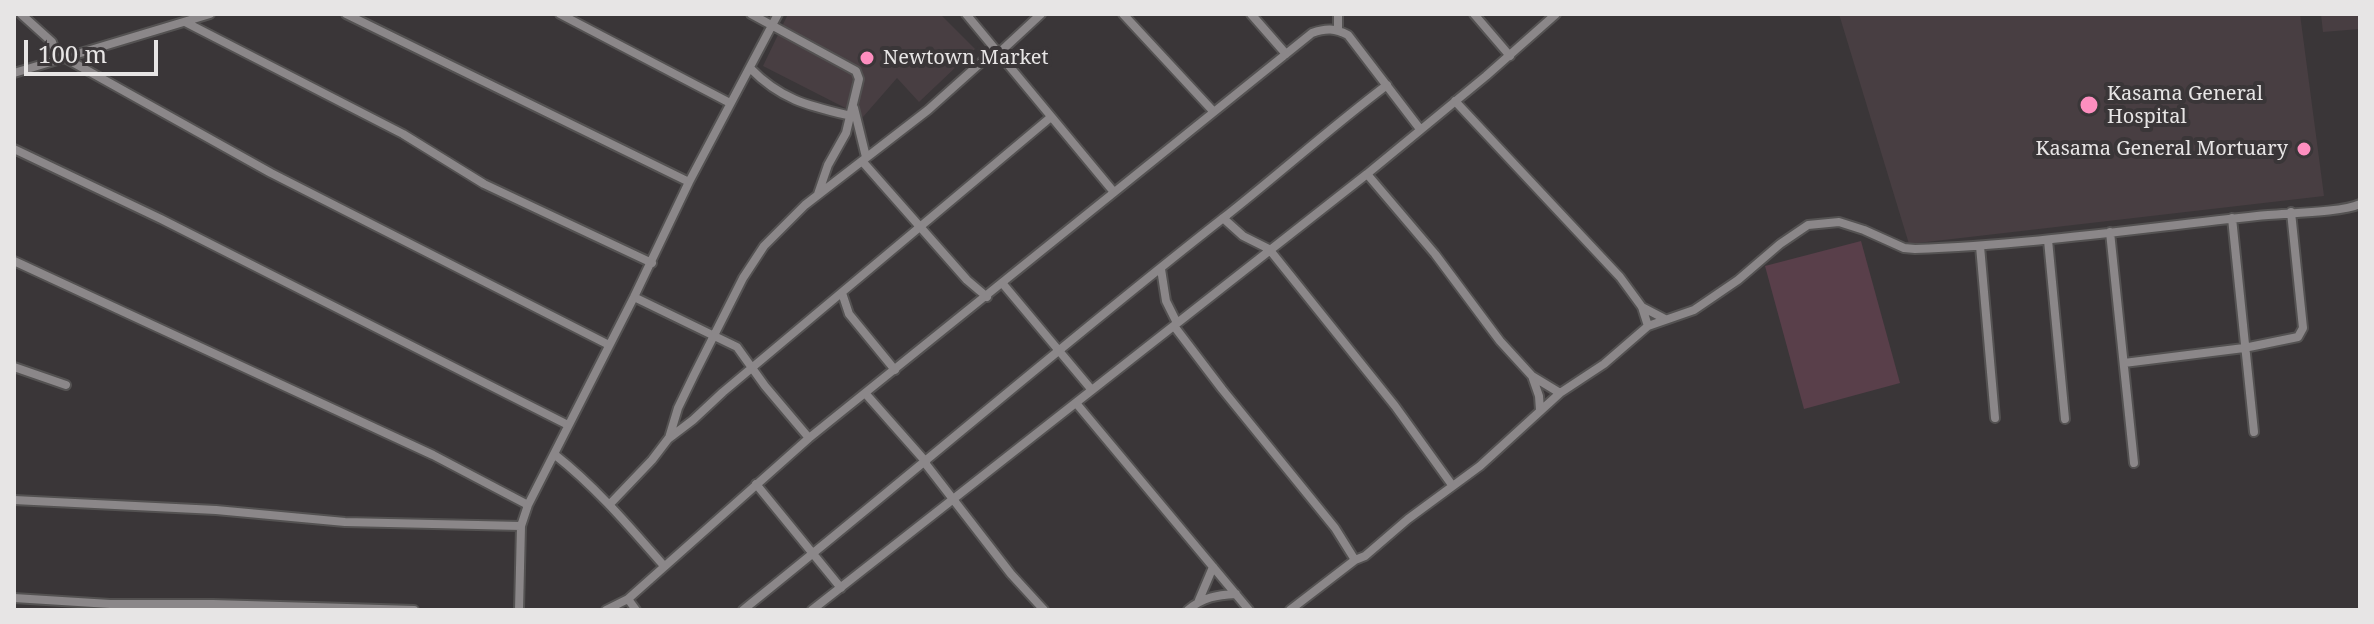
<!DOCTYPE html>
<style>
body{margin:0}
#map{position:relative;width:2374px;height:624px;overflow:hidden;background:#3a3638;font-family:"Noto Serif",serif}
canvas{display:block}
.frame{position:absolute;inset:0;border:16px solid #e7e5e5;pointer-events:none}
.scale{position:absolute;left:24px;top:40px;width:134px;height:36px;box-sizing:border-box;border:4px solid #e7e5e5;border-top:0;padding-left:10px;font-size:24px;line-height:28px;white-space:nowrap;color:#e7e5e5;-webkit-text-stroke:6px #3a3638;paint-order:stroke}
</style>
<div id="map">
<canvas width="2374" height="624"></canvas>
<div class="frame"></div>
<div class="scale">100 m</div>
</div>
<script>
const ctx = document.querySelector('canvas').getContext('2d');
ctx.lineJoin = 'round';
function fill(path, color) {
  ctx.fillStyle = color;
  ctx.fill(path, 'evenodd');
}
function trace(path, color, width, dash) {
  ctx.strokeStyle = color;
  ctx.lineWidth = width;
  ctx.lineCap = dash ? 'butt' : 'round';
  ctx.setLineDash(dash || []);
  ctx.stroke(path);
}
function drawText(font, color, halo, rows, align = 'center') {
  ctx.font = font + ' "Noto Serif",serif';
  ctx.lineWidth = 8;
  ctx.setLineDash([]);
  ctx.textBaseline = 'middle';
  ctx.strokeStyle = halo;
  ctx.fillStyle = color;
  for (const [text, x, y, turn = 0] of rows) {
    ctx.save();
    ctx.translate(x, y);
    ctx.rotate((+turn || 0) * Math.PI / 180);
    ctx.textAlign = isNaN(turn) ? turn : align;
    if (halo) ctx.strokeText(text, 0, 0);
    ctx.fillText(text, 0, 0);
    ctx.restore();
  }
}
const built = new Path2D(`
 M788,14h152l35,35 -56,53 -22,-24 -34,39 -100,-51z
 M1839,14h461l24,182 -415,48z
 M2321,14h39v15l-37,3z`);
const green = new Path2D(`
 M1861,241l39,142 -96,26 -39,-143z`);
const minor = new Path2D(`
 M21,14l31,28 6,18
 M346,14l343,168
 M560,14l170,89
 M751,14l105,57 3,8 -13,54 -18,32 -10,29
 M966,14l147,177
 M1123,14l90,97
 M1251,14l35,40
 M1338,14v15
 M1474,14l36,42
 M185,22l218,112 81,50 168,79
 M999,53l42,-39
 M65,58l206,115 338,172
 M750,68c31,32 59,38 101,48
 M14,73l196,-59
 M1455,101l165,176 22,30 6,19
 M854,108l12,49
 M14,149l147,70 407,206
 M862,161l105,119 20,17
 M1367,174l68,80 65,87 32,35 7,20 1,14
 M1223,218l20,18 26,13 126,157 57,79
 M2232,218l22,214
 M2110,232l24,231
 M2048,240l17,179
 M1980,246l15,172
 M14,261l419,194 95,50
 M1161,269l5,32 11,22
 M1003,284l88,105
 M842,293l7,21 46,56
 M634,297l103,50 28,39 44,52
 M1642,307l23,12
 M1174,326l48,63 113,139 20,32 -65,50
 M2124,363l120,-15 54,-11 5,-9 -12,-116
 M14,367l52,18
 M1532,376l28,17
 M865,393l61,69
 M1076,403l173,207
 M669,438l9,-30 16,-33 49,-97 21,-32 41,-41 123,-95 67,-60
 M554,454c42,33 75,72 110,112
 M925,463l86,111 33,36
 M756,484l85,104
 M14,500l202,10 129,12 176,4
 M610,504l42,-44 16,-21 25,-19 30,-28 328,-275
 M1355,560l10,-4 43,-37 72,-53 80,-73 44,-29 44,-38 46,-16 44,-30 42,-36 28,-19 31,-3 25,8 40,18 11,1c114,-4 228,-21 342,-33 24,-3 84,-3 103,-12
 M14,598l96,6h103l201,6
 M628,599l8,11
 M1199,600l14,-33
 M519,610l2,-84 7,-21 106,-208 55,-115 89,-168
 M606,610l22,-11 181,-161 503,-405c14,-5 23,-5 36,2l72,94
 M743,610c161,-129 317,-264 479,-391 56,-44 108,-91 165,-134
 M812,610l555,-436 119,-98 70,-62
 M1188,610c15,-13 29,-15 48,-16`);
const markers = [
 [867,58,8,"#fd8ebf"],
 [2089,105,10,"#fd8ebf"],
 [2304,149,8,"#fd8ebf"]
];
const poiNames = [
 ["Newtown Market",883,58],
 ["Kasama General",2107,94],
 ["Hospital",2107,117],
 ["Kasama General Mortuary",2288,149,"right"]
];
fill(built, '#483e42');
fill(green, '#593f4a');
trace(minor, '#545252', 12);
trace(minor, '#8b8789', 8);
for (const [x, y, r, color] of markers) {
  const dot = new Path2D();
  dot.arc(x, y, r, 0, 2 * Math.PI);
  ctx.fillStyle = color;
  ctx.fill(dot);
  trace(dot, '#3a3638', 3);
}
drawText('20px', '#e7e5e5', '#3a3638', poiNames, 'left');
</script>
